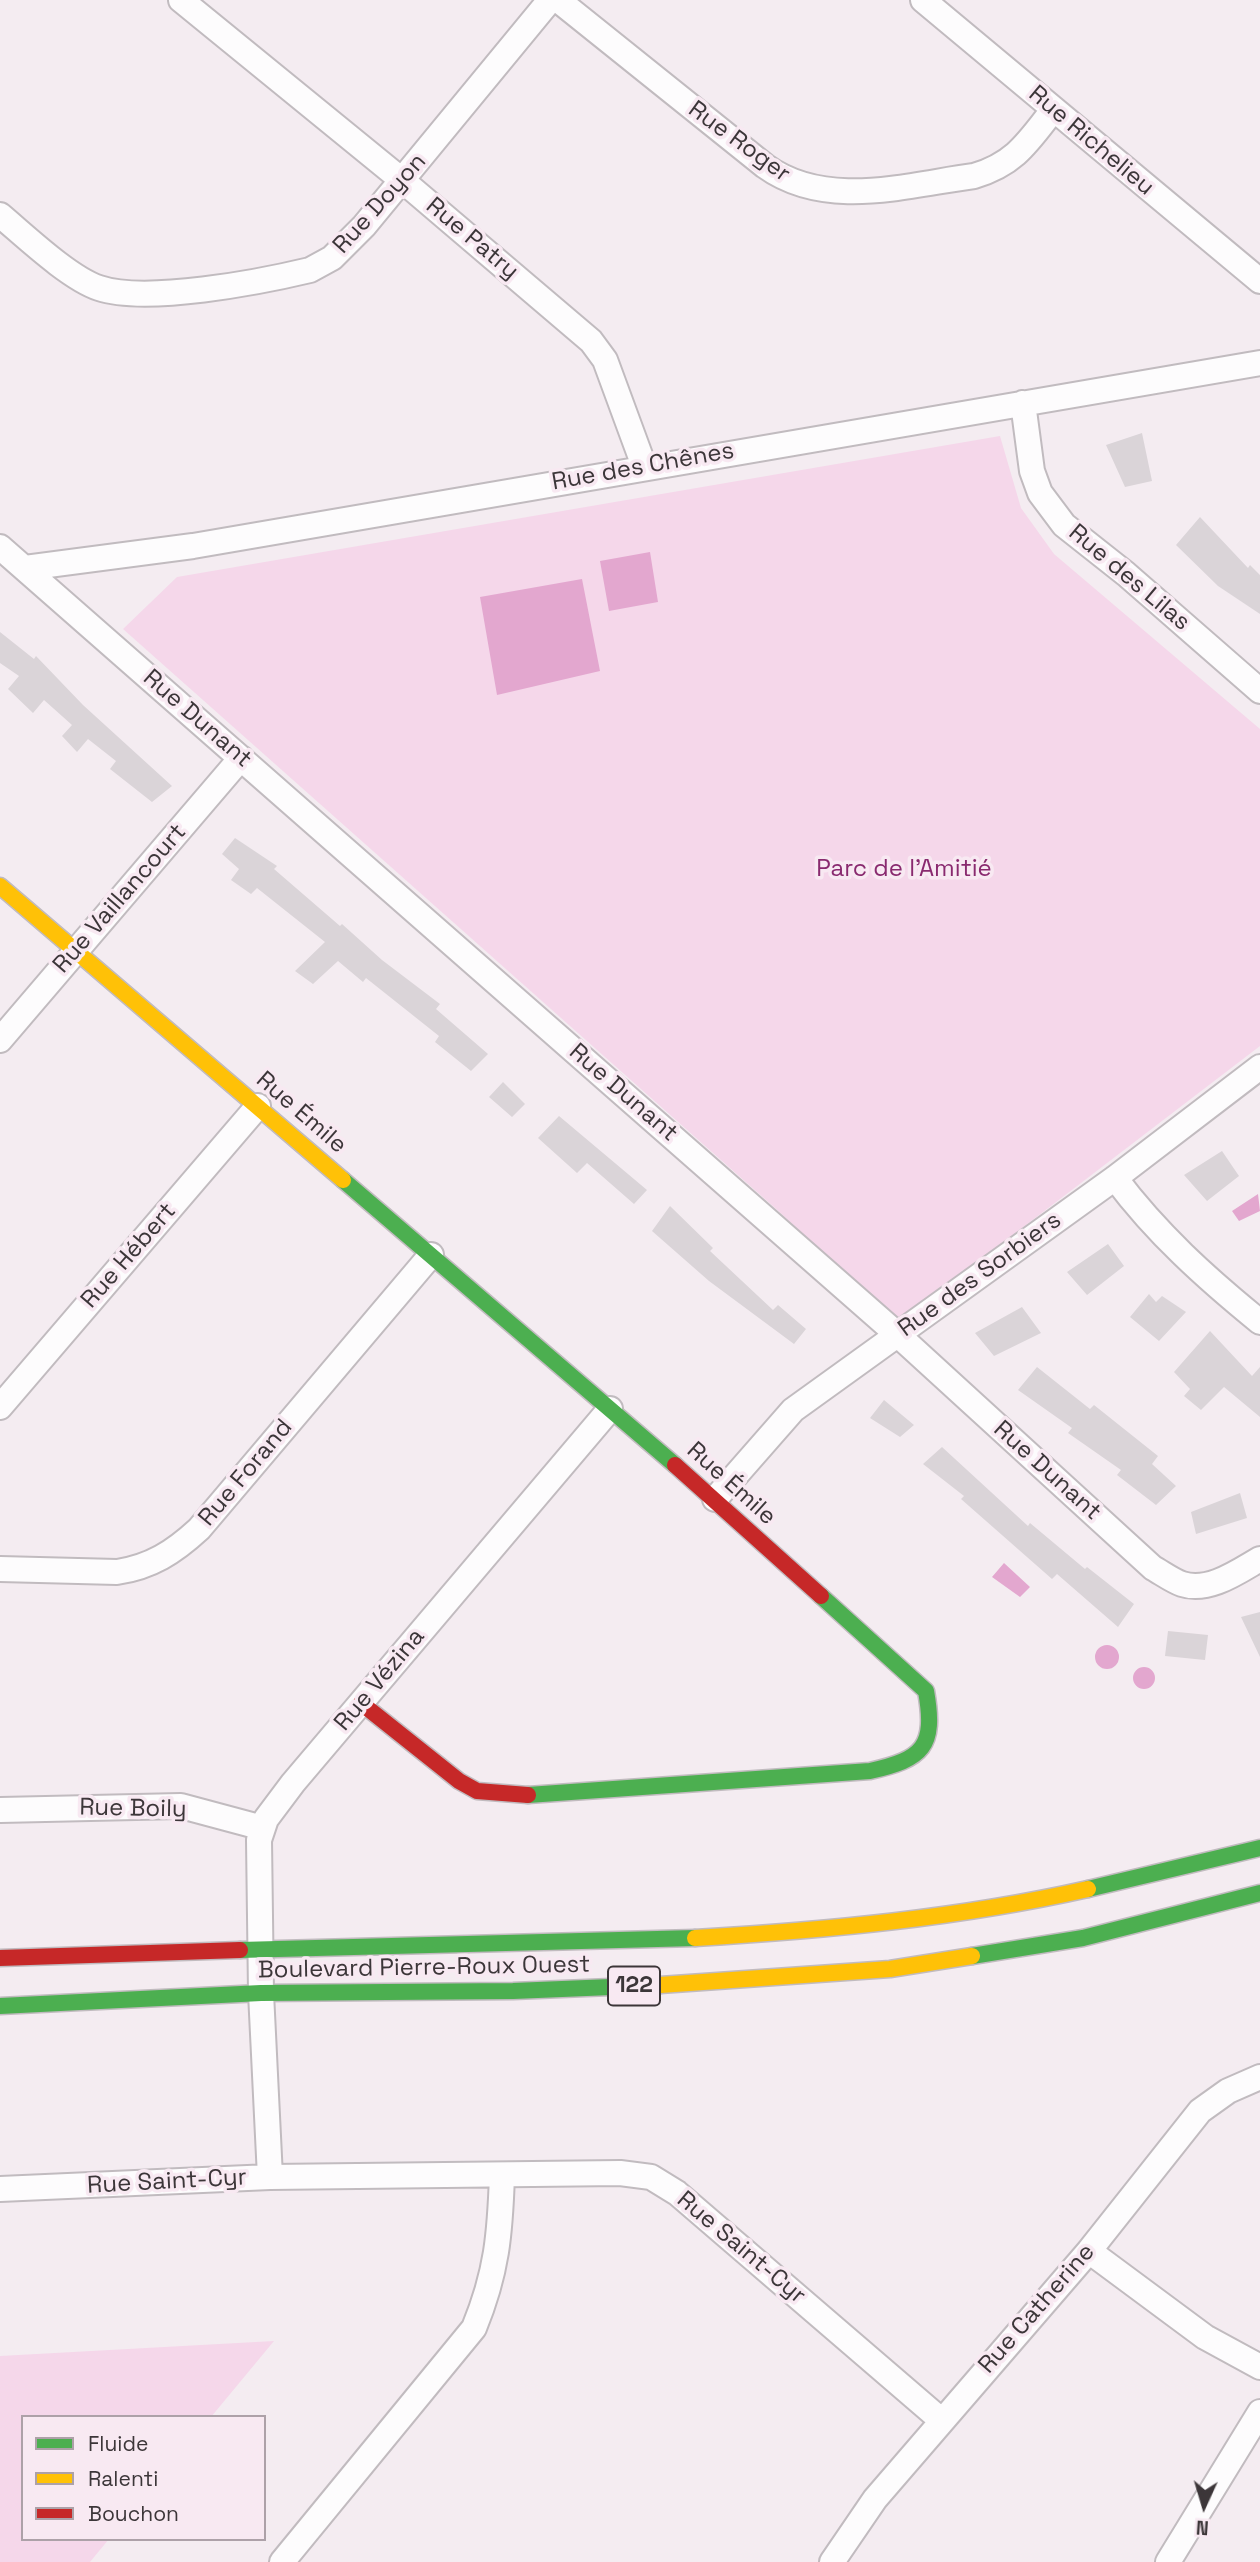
<!DOCTYPE html>
<meta charset="utf-8">
<style>
body{margin:0}
#map{position:relative;width:1260px;height:2562px;overflow:hidden;background:#f4ecf1;font-family:"Space Grotesk",sans-serif}
canvas{display:block}
.legend{position:absolute;left:21px;top:2415px;width:245px;height:126px;box-sizing:border-box;background:#f8e9f2;border:2px solid #ada1a8;margin:0;padding:9px 12px;list-style:none;font-size:21px;color:#3c3639}
.legend li{display:flex;align-items:center;gap:14px;height:35px}
.legend b{width:35px;border:2px solid #ada1a8}
.north{position:absolute;left:1169px;top:2471px;width:70px;height:70px;-webkit-text-stroke:5px #f8e9f2;paint-order:stroke;rotate:184deg;font-size:19px;font-weight:700;line-height:28px;text-align:center;color:#3c3639}
.north::after{content:'';display:block;margin:auto;width:24px;height:32px;background:#3c3639;clip-path:polygon(50% 0,100% 100%,50% 72%,0 100%)}
</style>
<div id="map">
<canvas width="1260" height="2562"></canvas>
<ul class="legend">
<li><b style="height:9px;background:#4caf50"></b>Fluide</li>
<li><b style="height:9px;background:#ffc107"></b>Ralenti</li>
<li><b style="height:9px;background:#c62828"></b>Bouchon</li>
</ul>
<div class="north">N</div>
</div>
<script>
const ctx = document.querySelector('canvas').getContext('2d');
ctx.lineJoin = 'round';
function fill(path, color) {
  ctx.fillStyle = color;
  ctx.fill(path, 'evenodd');
}
function trace(path, color, width, dash) {
  ctx.strokeStyle = color;
  ctx.lineWidth = width;
  ctx.lineCap = dash ? 'butt' : 'round';
  ctx.setLineDash(dash || []);
  ctx.stroke(path);
}
function drawText(font, color, halo, rows, align = 'center') {
  ctx.font = font + ' "Space Grotesk",sans-serif';
  ctx.lineWidth = 7;
  ctx.setLineDash([]);
  ctx.textBaseline = 'middle';
  ctx.strokeStyle = halo;
  ctx.fillStyle = color;
  for (const [text, x, y, turn = 0] of rows) {
    ctx.save();
    ctx.translate(x, y);
    ctx.rotate((+turn || 0) * Math.PI / 180);
    ctx.textAlign = isNaN(turn) ? turn : align;
    if (halo) ctx.strokeText(text, 0, 0);
    ctx.fillText(text, 0, 0);
    ctx.restore();
  }
}
const green = new Path2D(`
 M1000,436l21,72 33,46 206,175v317l-362,277 -123,-115 -652,-579 54,-52z
 M274,2341l-63,76h-188v122h86l-19,23h-90v-206z`);
const water = new Path2D(`
 M650,552l8,50 -49,9 -9,-50z
 M582,579l18,92 -103,24 -17,-98z
 M1258,1194l2,17 -21,10 -7,-10z
 M1004,1563l26,24 -10,10 -28,-20z
 M1095 1657a12 12 0 1 1 24 0a12 12 0 1 1-24 0Z
 M1133 1678a11 11 0 1 1 22 0a11 11 0 1 1-22 0Z`);
const building = new Path2D(`
 M1142,433l10,48 -27,6 -19,-42z
 M1200,517l48,51 2,-3 10,10v39l-42,-28 -42,-41z
 M0,632l34,27 2,-3 47,49 89,81 -20,16 -42,-33 6,-8 -28,-22 -11,13 -15,-16 10,-11 -28,-25 -11,13 -25,-24 11,-13 -19,-13z
 M235,838l42,28 -3,3 66,57 2,-2 40,36 58,44 -4,5 52,45 -17,17 -36,-29 4,-6 -73,-58 -3,4 -25,-21 -25,23 -18,-13 30,-29 -68,-54 -6,6 -20,-14 8,-11 -17,-15z
 M503,1082l22,22 -13,13 -23,-20z
 M559,1116l88,74 -13,14 -47,-41 -10,10 -39,-35z
 M1222,1151l17,25 -32,25 -23,-26z
 M670,1206l43,42 -3,3 63,59 5,-5 28,24 -12,15 -85,-63 -57,-50z
 M1108,1244l16,22 -37,29 -20,-23z
 M1149,1294l7,8 6,-6 24,16 -27,29 -29,-24z
 M1022,1307l19,26 -47,23 -19,-23z
 M1210,1331l42,45 8,-9v50l-36,-30 -23,23 -17,-14 6,-7 -16,-17z
 M1037,1367l53,42 4,-4 64,51 -6,8 24,22 -20,19 -39,-30 4,-5 -53,-37 4,-5 -54,-38z
 M884,1400l30,25 -14,12 -30,-19z
 M942,1447l86,79 2,-3 55,46 2,-2 47,37 -16,23 -61,-53 -5,5 -91,-80 3,-3 -41,-32z
 M1240,1493l7,25 -51,16 -5,-22z
 M1260,1612v45l-19,-40z
 M1168,1631l40,4 -3,25 -40,-4z`);
const street = new Path2D(`
 M181,0l222,181 188,160 14,19 39,106
 M558,0l207,166c61,44 141,19 209,10 41,-12 54,-34 79,-66
 M923,0l337,281
 M0,215c25,21 69,63 99,73 47,16 161,-6 211,-18l22,-12 32,-32 186,-226
 M1023,403l9,68 8,22 24,32 62,49 134,117
 M0,547l898,788 255,233c9,5 20,13 29,16 27,9 57,-13 78,-25
 M25,568l168,-22 1067,-183
 M0,1040l241,-282
 M1115,1178c42,56 91,100 145,144
 M0,1407l258,-301
 M715,1499l78,-89 322,-232 145,-111
 M0,1569l117,3c34,-5 57,-20 82,-43l232,-274
 M0,1810l181,-4 82,22
 M270,2177l-9,-184 -2,-153 7,-21 27,-36 317,-374
 M0,2189l270,-12 350,-4 31,4 26,16 264,227
 M1089,2251l116,86 55,30
 M282,2562l192,-234c23,-56 26,-94 28,-153
 M832,2562l43,-63 214,-248 111,-140 28,-20 32,-14
 M1168,2562l92,-150`);
const fast = new Path2D(`
 M343,1180l332,285
 M528,1795l342,-24c53,-12 66,-24 56,-80l-105,-95
 M1088,1889l172,-41
 M240,1950l455,-12
 M972,1956l111,-18 177,-45
 M0,2006l261,-13 252,-2 147,-6`);
const slow = new Path2D(`
 M0,886l343,294
 M695,1938c133,-8 264,-20 393,-49
 M660,1985l230,-16 82,-13`);
const jam = new Path2D(`
 M675,1465l146,131
 M361,1703l98,78 18,10 51,4
 M0,1958l240,-8`);
const shields = [
 [634,1986,52]
];
const shieldNames = [
 ["122",634,1986]
];
const streetNames = [
 ["Rue Richelieu",1091,141,40],
 ["Rue Roger",739,142,36],
 ["Rue Doyon",380,204,-48],
 ["Rue Patry",472,239,40],
 ["Rue des Chênes",643,467,-10],
 ["Rue des Lilas",1129,578,40],
 ["Rue Dunant",197,719,41],
 ["Rue Vaillancourt",120,899,-49],
 ["Rue Dunant",623,1093,41],
 ["Rue Émile",301,1113,41],
 ["Rue Hébert",129,1256,-49],
 ["Rue des Sorbiers",980,1275,-36],
 ["Rue Dunant",1047,1471,42],
 ["Rue Forand",246,1473,-50],
 ["Rue Émile",731,1484,42],
 ["Rue Vézina",380,1680,-50],
 ["Rue Boily",133,1809,1],
 ["Boulevard Pierre-Roux Ouest",424,1968,-1],
 ["Rue Saint-Cyr",167,2182,-3],
 ["Rue Saint-Cyr",741,2248,40],
 ["Rue Catherine",1037,2309,-49]
];
const parkNames = [
 ["Parc de l'Amitié",904,869]
];
fill(green, '#f5d7ea');
fill(water, '#e3a7cf');
fill(building, '#dad4d8');
trace(street, '#c1bbbf', 28);
trace(fast, '#c1bbbf', 19);
trace(slow, '#c1bbbf', 19);
trace(jam, '#c1bbbf', 19);
trace(street, '#fdfcfd', 24);
trace(fast, '#4caf50', 16);
trace(slow, '#ffc107', 16);
trace(jam, '#c62828', 16);
for (const [x, y, w] of shields) {
  const box = new Path2D();
  box.roundRect(x - w / 2, y - 19.5, w, 39, 5);
  ctx.fillStyle = '#f8e9f2';
  ctx.fill(box);
  trace(box, '#3c3639', 2);
}
drawText('bold 23px', '#3c3639', null, shieldNames);
drawText('24px', '#3c3639', '#f8e9f2', streetNames);
drawText('24px', '#892a6f', '#f8e9f2', parkNames);
</script>
